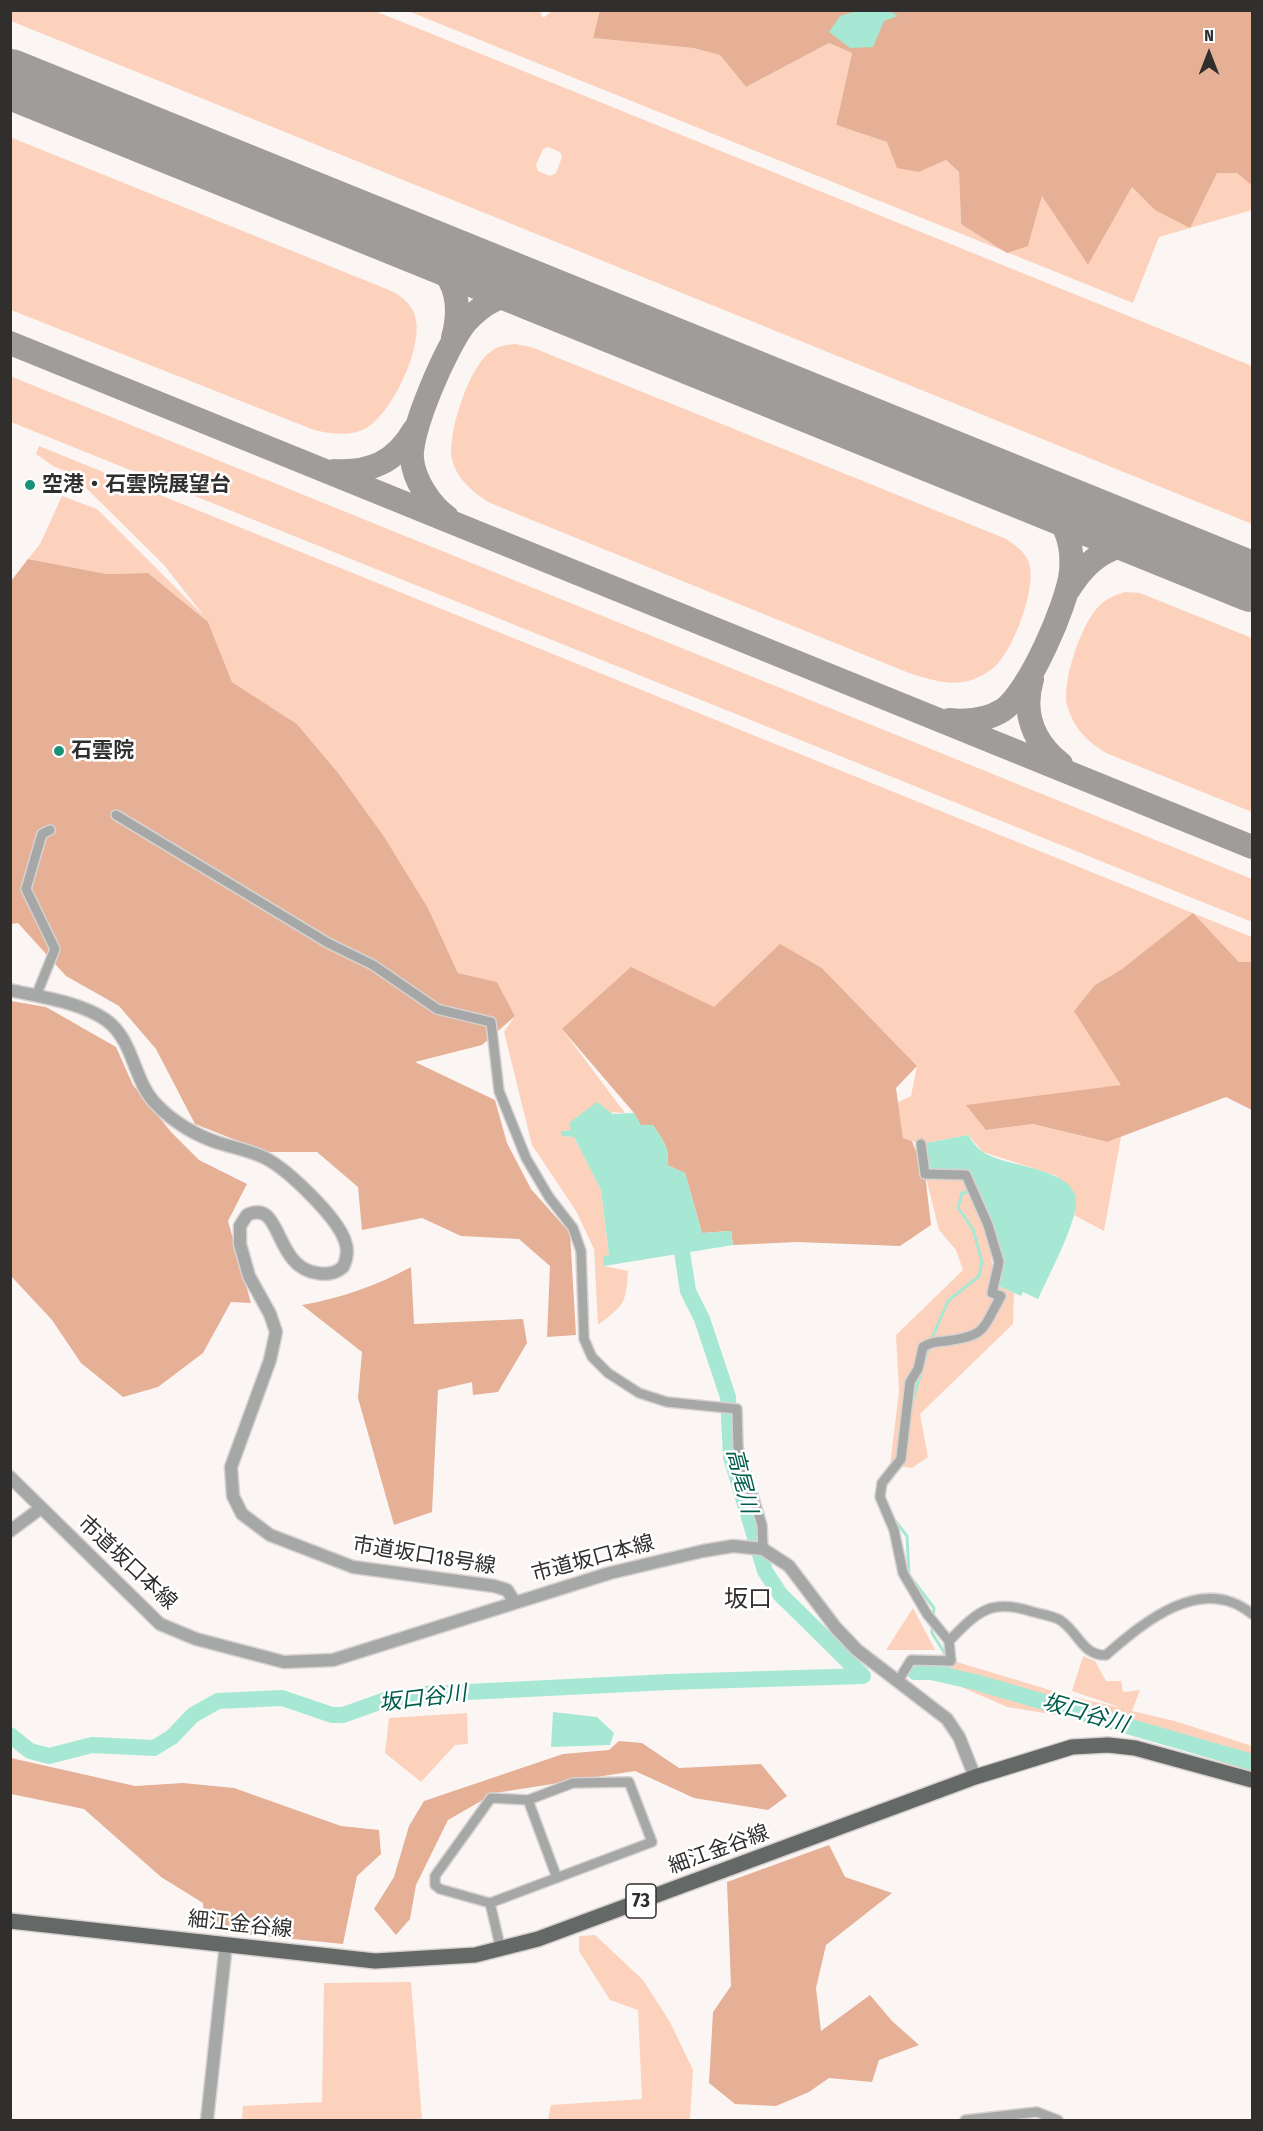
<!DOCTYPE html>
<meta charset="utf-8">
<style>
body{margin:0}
#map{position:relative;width:1263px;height:2131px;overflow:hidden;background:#fbf6f4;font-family:"Fira Sans Condensed",sans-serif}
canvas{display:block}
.frame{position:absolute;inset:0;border:12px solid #312f2e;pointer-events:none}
.north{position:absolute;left:1179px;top:24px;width:60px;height:60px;-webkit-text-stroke:4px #fff;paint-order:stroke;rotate:0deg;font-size:16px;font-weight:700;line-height:24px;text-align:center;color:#312f2e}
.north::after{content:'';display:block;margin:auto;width:21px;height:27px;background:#312f2e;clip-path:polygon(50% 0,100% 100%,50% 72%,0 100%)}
</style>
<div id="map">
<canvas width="1263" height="2131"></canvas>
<div class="frame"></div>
<div class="north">N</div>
</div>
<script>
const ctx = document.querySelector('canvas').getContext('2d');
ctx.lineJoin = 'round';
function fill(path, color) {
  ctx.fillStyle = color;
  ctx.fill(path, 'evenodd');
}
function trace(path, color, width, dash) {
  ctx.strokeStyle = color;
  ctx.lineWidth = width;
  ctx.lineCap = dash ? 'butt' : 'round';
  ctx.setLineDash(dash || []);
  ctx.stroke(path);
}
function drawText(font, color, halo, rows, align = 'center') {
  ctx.font = font + ' "Fira Sans Condensed","Noto Sans JP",sans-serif';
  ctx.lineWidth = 5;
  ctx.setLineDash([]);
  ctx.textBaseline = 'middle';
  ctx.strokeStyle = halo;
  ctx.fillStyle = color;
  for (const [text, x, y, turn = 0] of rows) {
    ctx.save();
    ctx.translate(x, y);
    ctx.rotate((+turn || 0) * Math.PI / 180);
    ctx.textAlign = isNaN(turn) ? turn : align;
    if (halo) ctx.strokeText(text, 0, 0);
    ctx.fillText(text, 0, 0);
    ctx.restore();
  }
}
const green = new Path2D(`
 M10,11h365l877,355v158l-1241,-503zM548,147l12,5 2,5 -6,16 -6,3 -12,-5 -2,-6 7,-16z
 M408,11h132l3,7 9,-7h48l-7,27 100,10 27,7 26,32 83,-44 23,10 -16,72 51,17 32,30 27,-12 13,12 2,52 67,22 14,-51 46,70 44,-78 24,23 61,-37h20l15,13v24l-93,27 -26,66z
 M10,137l384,155c9,6 18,13 21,24 9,29 -21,94 -47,111 -16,10 -36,7 -54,3l-303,-120z
 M515,344l16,3 473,191c10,6 21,13 25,25 8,23 -14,81 -30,99 -7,9 -20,16 -31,19 -20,5 -40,-2 -59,-8l-419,-170c-17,-11 -33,-23 -38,-44 -5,-25 17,-91 37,-106 8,-7 16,-8 26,-9z
 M10,376l1242,503v43l-1241,-500z
 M39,446l1213,491v25h-13l-46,-48 -71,55 -27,16 27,100 -136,45 47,-6 73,18 15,-5 -17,94 -30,-16 2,-11 -19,-28 -74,-24 -15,-17 -47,9 -18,-6 -5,-36 13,-6 6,-30 -95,-98 -42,-23 -66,62 -152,22 63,84 -18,-1 -36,18 -10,1v5l13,1 27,53 8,65 -5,11 24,5c-2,33 -4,34 -30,54l-4,-76 -18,-38 -44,-66 -28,-113 11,-16 -18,-34 -39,-9 -30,-65 -43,-70 -46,-64 -42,-50 -65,-42 -24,-60 -60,-49 -41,1 -79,-15 12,-15 22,-48 35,13 107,107 -40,-51 -92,-91 -19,-8 -17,-12z
 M1125,592l15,1 112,45v174l-146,-59c-18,-11 -32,-24 -38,-45 -8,-23 14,-87 32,-103 7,-7 16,-10 25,-13z
 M925,1174l44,7 19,44 6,59 20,9 -1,31 -93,90 8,43 -16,11 -22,-3 9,-74 -3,-56 67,-65 -7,-20 -17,-20z
 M913,1608l22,42h-49z
 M1083,1656l12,5 11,20h15l2,11 17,-2 -8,21 43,10 77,25v26l-95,-31 -89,-24 -61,-10 -50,-22 -37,-11 -2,-10 39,-2 116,35 49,11 -50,-17z
 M467,1713l1,31 -13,1 -34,37 -36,-29 4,-35z
 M595,1935l48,45 27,42 23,48 -3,50h-142l3,-15 91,-6 -4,-89 -28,-10 -31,-49v-15z
 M411,1982l11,138h-180l1,-14 79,-4 2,-119z`);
const forest = new Path2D(`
 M600,10l652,1v175l-15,-13h-20l-27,55 -35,-18 -23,-23 -44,78 -46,-69 -14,50 -21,7 -46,-29 -2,-52 -13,-12 -27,12 -22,-4 -10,-26 -51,-17 16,-72 -23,-10 -83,44 -26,-32 -27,-7 -100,-10z
 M28,559l79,15 41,-1 60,49 24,60 65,42 42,50 46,64 43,70 30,65 39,9 18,34 -33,29 -67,17 80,38 12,43 24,46 39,44 6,102 -29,2 3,-71 -31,-27 -58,-3 -39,-18 -60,12 -4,-43 -41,-35h-51l-71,-28 -39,-75 -37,-43 -53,-30 -48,-53 -7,1v-343z
 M1193,913l46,49h13v148l-26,-13 -119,45 -74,-18 -47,6 -20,-25 155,-20 -47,-74 21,-26 27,-16z
 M780,944l42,24 95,98 -21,22 7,50 9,3 13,33 6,51 -31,21 -103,-4 -64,3 -2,-14 -29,2 -17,-60 -18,-8c4,-16 -5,-26 -14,-40l-12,1 -7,-13 -72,-84 69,-62 83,40z
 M11,1001l35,6 70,40 17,38 39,48 27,27 48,24 -19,37 23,82 -20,-1 -28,51 -45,34 -35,10 -42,-34 -29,-43 -41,-44z
 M411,1267l3,57 109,-5 4,24 -29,49 -25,3 -1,-13 -34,8 -6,122 -38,13 -36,-127 4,-46 -60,-47c39,-7 74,-19 109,-38z
 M619,1741l23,2 37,25 82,-4 26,32 -19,14 -74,-12 -59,-27 -140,22 -47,27 -32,65 -6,34 -14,16 -22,-26 20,-32 15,-51 15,-25 139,-47 46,-4z
 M11,1758l124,28 48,-3 51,5 107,38 38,4 2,24 -24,22 -14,68 -139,-14 -1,-27 -42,-26 -77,-68 -73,-15z
 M829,1845l16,32 47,16 -66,52 -10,43 5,43 49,-36 22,26 27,24 -40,15 -7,22 -43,-4 -20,14 -33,14 -41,-2 -26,-21 4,-71 18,-26 -4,-104z`);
const water = new Path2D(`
 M857,11h33l8,5 -14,5 -11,26 -23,1 -21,-16 11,-16z
 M597,1102l16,12 21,-1 7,12h12c9,14 18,24 14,40l18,8 17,60 29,-2 2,14 -129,21 -1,-10 6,-1 -8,-65 -27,-53 -13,-1v-5l10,-1 -2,-7z
 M968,1135c4,6 9,13 15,17 23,16 97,15 93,53 -3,25 -27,70 -38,94l-15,-7 -2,4 -27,-12 5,-22 -33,-86 -41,-2 -4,-30z
 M553,1712l44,5 17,16 -4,12 -59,2z`);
const stream = new Path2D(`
 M931,1340l17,-39 31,-25 3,-14 -9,-33 -15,-21 4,-15 9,-2
 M912,1403l17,-57
 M892,1476l11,-13
 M893,1518l14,18 2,39 25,33 -1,9
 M932,1624v9l12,19 5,20 68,22`);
const river = new Path2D(`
 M682,1252l6,39 14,28 26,78 3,60 34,114 15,23 83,82
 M915,1672h16l44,10 277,80
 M10,1735l20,16 19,5 43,-11 62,3 18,-11 21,-22 25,-14 64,-3 50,17h11l45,-16 39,-5 242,-12 194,-6`);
const taxiway = new Path2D(`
 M407,240c40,25 59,50 46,98
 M10,343l1242,504
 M334,471c36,2 62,-9 80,-41
 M447,517c-17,-12 -33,-37 -35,-58 -3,-28 35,-113 53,-136 8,-9 17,-17 29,-23 20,-9 42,-4 63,0
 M1069,589c24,-39 54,-52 98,-42
 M1032,679c-10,34 1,63 29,85
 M949,720c18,2 38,0 54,-10 26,-18 64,-105 68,-138 1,-12 0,-28 -5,-40 -7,-20 -24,-31 -41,-42`);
const runway = new Path2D(`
 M10,79l1242,503`);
const minor = new Path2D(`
 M116,815l212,128 45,22 64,44 54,13 8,69 27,67 23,39 24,31 8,23 3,88 8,18 16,16 31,20 28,9 70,7 1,38 24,78 1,24
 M36,996l19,-47 -29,-60 16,-55 8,-4
 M949,1641c29,-30 42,-43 84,-29 8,2 20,4 27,8 18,11 22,36 46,35 38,-33 96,-82 146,-41
 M898,1681l13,-21 40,1 -2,-20 -22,-27 -24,-41 -9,-43 -14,-33 2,-14 19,-24 9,-77 8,-13 5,-22c7,-5 14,-5 23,-6 40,-5 36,-11 55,-45l-9,-3 7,-31 -11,-37 -22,-50 -41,-1 -4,-30
 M528,1800l29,78
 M490,1903l-50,-14 -5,-4v-9l56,-78 37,2 45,-17 56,-1 23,60 -162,61 11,47
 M965,2120l72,-8 21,8`);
const tertiary = new Path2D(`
 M10,990c31,7 70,12 96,30 29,21 27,62 51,85 16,17 40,31 62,38 16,5 33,8 48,16 22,12 70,58 78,82 3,8 2,18 -2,26 -8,7 -16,8 -26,6 -44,-6 -34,-75 -70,-58l-7,11v18l9,32 21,38 6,18 -6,28 -39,107 2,29 9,18 28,21 83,32 141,19 13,4 7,11
 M10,1477l150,147 36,15 88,23 49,-2 277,-87 93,-22 30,-5 30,3 26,17 47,62 21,22 90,69 12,18 16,40
 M10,1531l31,-23
 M207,2120l19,-176`);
const primary = new Path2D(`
 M10,1921l365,40 100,-6 63,-16 437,-162 97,-30 36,-2 27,3 117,32`);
const markers = [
 [30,485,6,"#179279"],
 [59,751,6,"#179279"]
];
const shields = [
 [641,1901,30]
];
const shieldNames = [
 ["73",641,1901]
];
const poiNames = [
 ["空港・石雲院展望台",42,485],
 ["石雲院",71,751]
];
const streetNames = [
 ["市道坂口18号線",424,1556,9],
 ["市道坂口本線",593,1559,-15],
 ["市道坂口本線",127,1563,43],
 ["細江金谷線",719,1850,-20],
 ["細江金谷線",240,1925,6]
];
const waterNames = [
 ["高尾川",741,1481,76],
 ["坂口谷川",423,1699,-7],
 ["坂口谷川",1085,1714,16]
];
const quarterNames = [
 ["坂口",748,1600]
];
fill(green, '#fcd2bd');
fill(forest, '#e5b095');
fill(water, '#a6e8d4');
trace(stream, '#a6e8d4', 3);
trace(river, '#a6e8d4', 16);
trace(taxiway, '#a09c9b', 24);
trace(runway, '#a09c9b', 60);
trace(minor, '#d7d2d0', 12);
trace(tertiary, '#d7d2d0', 15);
trace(primary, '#d7d2d0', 18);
trace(minor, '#a6a8a8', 9);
trace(tertiary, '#a6a8a8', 12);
trace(primary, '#646866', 15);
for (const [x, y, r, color] of markers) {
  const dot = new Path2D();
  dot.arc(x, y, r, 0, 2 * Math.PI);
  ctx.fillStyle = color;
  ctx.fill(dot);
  trace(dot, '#fff', 2);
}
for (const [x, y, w] of shields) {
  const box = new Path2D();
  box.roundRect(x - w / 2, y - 17, w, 34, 4.5);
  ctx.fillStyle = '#fff';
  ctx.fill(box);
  trace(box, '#312f2e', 1.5);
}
drawText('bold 20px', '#312f2e', null, shieldNames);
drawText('bold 21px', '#312f2e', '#fff', poiNames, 'left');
drawText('21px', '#312f2e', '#fff', streetNames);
drawText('italic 22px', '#005d4b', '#fff', waterNames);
drawText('24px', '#312f2e', '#fff', quarterNames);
</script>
